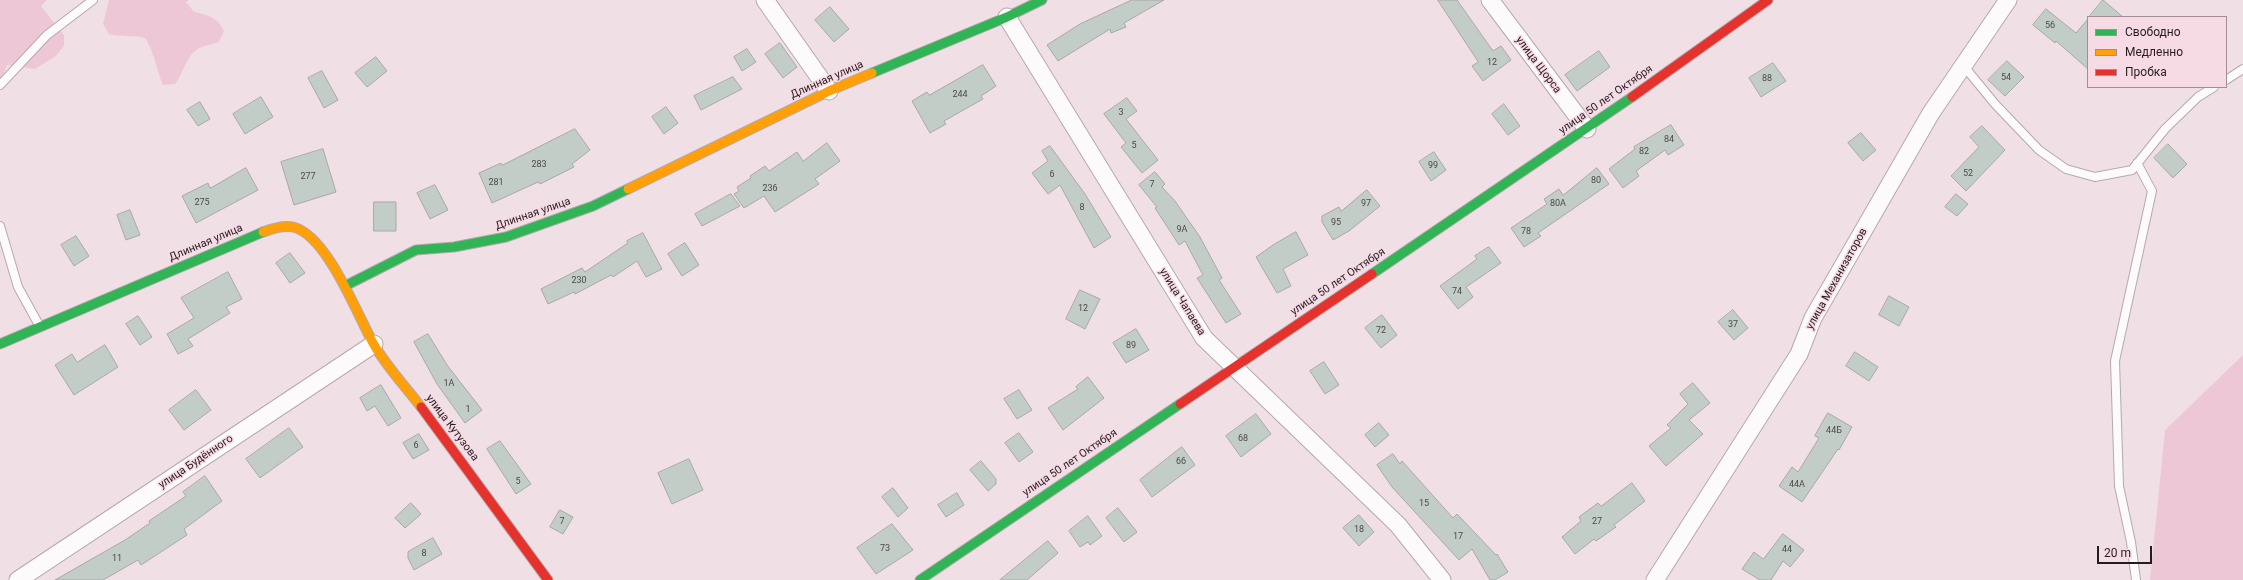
<!DOCTYPE html>
<meta charset="utf-8">
<style>
body{margin:0}
#map{position:relative;width:2243px;height:580px;overflow:hidden;background:#f0e0e6;font-family:Roboto,sans-serif}
canvas{display:block}
.legend{position:absolute;left:2087px;top:16px;width:140px;height:72px;box-sizing:border-box;background:#f6dae4;border:1px solid #a38e96;margin:0;padding:5px 7px;list-style:none;font-size:12px;color:#261c20}
.legend li{display:flex;align-items:center;gap:8px;height:20px}
.legend b{width:20px;border:1px solid #a38e96}
.scale{position:absolute;left:2097px;top:546px;width:55px;height:18px;box-sizing:border-box;border:2px solid #261c20;border-top:0;padding-left:5px;font-size:12px;line-height:14px;white-space:nowrap;color:#261c20;-webkit-text-stroke:3px #f6dae4;paint-order:stroke}
</style>
<div id="map">
<canvas width="2243" height="580"></canvas>
<ul class="legend">
<li><b style="height:5px;background:#30b455"></b>Свободно</li>
<li><b style="height:5px;background:#ff9f0a"></b>Медленно</li>
<li><b style="height:5px;background:#e5322d"></b>Пробка</li>
</ul>
<div class="scale">20 m</div>
</div>
<script>
const ctx = document.querySelector('canvas').getContext('2d');
ctx.lineJoin = 'round';
function fill(path, color) {
  ctx.fillStyle = color;
  ctx.fill(path, 'evenodd');
}
function trace(path, color, width, dash) {
  ctx.strokeStyle = color;
  ctx.lineWidth = width;
  ctx.lineCap = dash ? 'butt' : 'round';
  ctx.setLineDash(dash || []);
  ctx.stroke(path);
}
function drawText(font, color, halo, rows, align = 'center') {
  ctx.font = font + ' Roboto,sans-serif';
  ctx.lineWidth = 3;
  ctx.setLineDash([]);
  ctx.textBaseline = 'middle';
  ctx.strokeStyle = halo;
  ctx.fillStyle = color;
  for (const [text, x, y, turn = 0] of rows) {
    ctx.save();
    ctx.translate(x, y);
    ctx.rotate((+turn || 0) * Math.PI / 180);
    ctx.textAlign = isNaN(turn) ? turn : align;
    if (halo) ctx.strokeText(text, 0, 0);
    ctx.fillText(text, 0, 0);
    ctx.restore();
  }
}
const green = new Path2D(`
 M0,0h47l-6,6 23,29v11l-8,10 -21,13 -28,-4 -7,18z
 M109,0h80l-3,2 8,10c15,3 23,5 30,19l-5,11c-7,2 -18,4 -24,9 -9,7 -12,23 -20,33l-12,1c-7,-16 -8,-32 -18,-47 -12,-3 -24,-1 -36,-4l-6,-10z
 M2243,355v225h-93l15,-150z`);
const building = new Path2D(`
 M1132,0h32l-40,23 2,4 -15,6 -1,-4 -52,32 -11,-16 33,-21z
 M1438,0h19l36,51 8,-5 10,14 -28,21 -11,-15 6,-4z
 M2103,0l20,17h-34z
 M830,7l19,22 -15,13 -19,-22z
 M2046,9l30,24 12,-14v50l-32,-28 -1,2 -22,-18z
 M780,43l17,24 -14,11 -18,-24z
 M747,49l9,13 -14,9 -8,-14z
 M1599,51l11,16 -33,24 -12,-16z
 M376,57l11,14 -20,16 -12,-14z
 M2007,61l17,16 -19,19 -17,-16z
 M1773,63l13,18 -25,16 -12,-19z
 M983,65l13,21 -15,10 2,3 -39,22 2,3 -16,9 -18,-32 15,-9 2,3z
 M322,71l16,29 -14,8 -16,-30z
 M733,77l9,12 -41,21 -7,-14z
 M261,97l12,20 -28,17 -12,-20z
 M1127,98l10,13 -11,8 32,41 -16,13 -21,-26 5,-4 -22,-29z
 M200,102l10,17 -12,7 -11,-16z
 M1504,104l16,22 -12,9 -16,-21z
 M666,107l12,16 -14,11 -12,-17z
 M1671,125l13,20 -16,10 -3,-5 -29,21 3,5 -16,12 -14,-19 26,-20 -1,-2z
 M1982,126l23,24 -39,41 -15,-15 28,-29 -9,-10z
 M575,129l15,21 -18,14 2,3 -34,17 -2,-2 -46,21 -13,-30 22,-10 1,2z
 M1861,133l15,17 -13,11 -15,-18z
 M827,143l13,18 -25,18 4,5 -44,28 -11,-16 -20,12 -10,-14 5,-3 -2,-4 14,-9 -1,-2 15,-10 4,5 28,-19 6,9z
 M2168,144l19,20 -14,14 -19,-20z
 M1050,146l35,48 26,43 -17,11 -34,-63 -12,9 -16,-21 16,-12 -6,-10z
 M323,149l13,43 -42,13 -13,-43z
 M1434,152l12,18 -15,11 -12,-19z
 M246,168l12,22 -62,33 -14,-27 26,-13 2,5z
 M1597,168l12,16 -71,49 3,3 -17,11 -13,-19 36,-24 -3,-5 15,-10 4,6z
 M1155,172l10,12 -3,3 13,14 25,36 22,41 -3,2 22,34 -15,9 -29,-45 6,-3 -18,-34 -6,4 -24,-37 2,-1 -18,-22z
 M435,185l13,25 -18,9 -13,-26z
 M1367,190l13,16 -31,25 -16,9 -11,-18v-6l17,-9 2,4z
 M731,194l9,12 -38,20 -7,-12z
 M1956,194l12,10 -11,12 -12,-9z
 M374,202h22v29h-22z
 M130,210l10,25 -14,5 -9,-25z
 M1296,232l12,23 -25,14 8,17 -14,7 -21,-36 17,-12z
 M643,233l19,36 -16,8 -9,-16 -24,16 -2,-2 -36,19 -1,-2 -26,12 -7,-15 41,-21 3,4 43,-29 -1,-2z
 M76,236l13,20 -15,10 -13,-21z
 M685,243l14,22 -17,11 -14,-22z
 M1489,247l12,16 -35,24 7,10 -15,12 -18,-23 37,-27 -2,-3z
 M290,253l15,20 -15,10 -14,-20z
 M228,272l14,27 -16,8 4,6 -42,26 5,7 -15,8 -11,-20 27,-16 -13,-20z
 M1080,290l20,9 -15,30 -19,-10z
 M1889,296l20,11 -10,19 -20,-11z
 M1733,310l15,18 -14,12 -16,-18z
 M1382,315l15,20 -16,13 -16,-20z
 M138,316l14,21 -12,8 -14,-21z
 M1136,329l13,21 -23,13 -13,-20z
 M428,334l19,31 35,45 -17,13 -28,-39 -23,-42z
 M105,345l13,22 -44,28 -19,-30 17,-11 5,8z
 M1855,352l23,15 -9,14 -23,-15z
 M1324,362l15,23 -14,9 -15,-23z
 M1088,377l16,21 -41,32 -15,-22 30,-19 -2,-2z
 M1693,383l17,20 -21,17 14,14 -37,32 -17,-20 22,-18 -4,-3 21,-21 -8,-10z
 M381,385l20,33 -13,8 -13,-20 -8,5 -7,-13z
 M196,390l15,20 -27,20 -15,-20z
 M1019,390l13,20 -15,9 -13,-20z
 M1828,413l24,14 -13,23 -1,-1 -36,53 -23,-16 13,-19 6,5 21,-34 -4,-2z
 M1256,414l15,20 -30,23 -15,-21z
 M1379,423l10,12 -14,12 -10,-12z
 M289,428l14,19 -43,31 -14,-19z
 M1019,433l14,19 -14,10 -14,-19z
 M419,434l10,16 -16,9 -10,-16z
 M500,441l31,43 -15,10 -29,-45z
 M1182,447l13,18 -43,32 -12,-17z
 M1393,454l7,10 2,-3 51,57 4,-4 39,41 1,-1 11,18 -13,8h-5l-18,-31 -13,11 -67,-73 -15,-22z
 M689,459l14,31 -31,14 -14,-31z
 M981,461l15,18v5l-8,7 -18,-21z
 M205,476l17,25 -38,28 3,6 -46,30 -3,-5 -35,20h-48l70,-40 25,-17 -1,-2 37,-25 -3,-4z
 M1632,483l13,18 -31,24 2,2 -20,14 -2,-2 -19,15 -13,-17 19,-16 -2,-4 19,-14 3,3z
 M893,488l15,20 -10,9 -16,-20z
 M957,493l7,12 -18,12 -8,-12z
 M411,503l10,11 -16,14 -10,-10z
 M1118,508l19,24 -13,10 -18,-24z
 M560,510l13,7 -10,17 -13,-7z
 M1359,515l15,17 -15,14 -16,-18z
 M1088,516l14,20 -12,9 -2,-3 -8,5 -11,-16z
 M892,524l21,26 -37,24 -19,-26z
 M1783,534l21,16 -14,17 -7,-6 -12,19h-11l-18,-11 12,-17 9,7z
 M433,538l9,16 -28,16 -6,-12v-6z
 M1048,541l10,12 -31,27h-27z`);
const lane = new Path2D(`
 M1963,65l32,39 44,46 27,19 29,8 37,-7 33,-41 33,-32 16,-10
 M2226,80l17,-11
 M0,85l47,-50 46,-35
 M0,226l18,61 21,38
 M2136,580l-5,-38 -12,-56 -4,-125 37,-170 -15,-28`);
const street = new Path2D(`
 M765,0l64,91
 M1490,0l97,129
 M1007,17l197,321 194,187 44,55
 M18,580l356,-236
 M1655,580l144,-226 14,-36 118,-205 77,-113`);
const fast = new Path2D(`
 M872,73l135,-56 35,-17
 M1372,274l260,-177
 M345,286l71,-36 38,-3 52,-10 87,-31 35,-17
 M0,344l263,-112
 M920,580l260,-176`);
const slow = new Path2D(`
 M628,189l201,-98 43,-18
 M263,232c8,-3 21,-7 30,-5 34,8 64,87 80,116 13,23 32,43 48,64`);
const jam = new Path2D(`
 M1632,97l136,-97
 M1180,404l192,-130
 M421,407l127,173`);
const numberNames = [
 ["56",2050,26],
 ["12",1492,63],
 ["54",2006,78],
 ["88",1767,79],
 ["244",960,95],
 ["3",1121,113],
 ["84",1669,140],
 ["5",1134,146],
 ["82",1644,152],
 ["283",539,165],
 ["99",1433,166],
 ["52",1968,174],
 ["6",1052,175],
 ["277",308,177],
 ["80",1596,181],
 ["281",496,183],
 ["7",1152,185],
 ["236",770,189],
 ["275",202,203],
 ["97",1366,204],
 ["80А",1558,204],
 ["8",1082,208],
 ["95",1336,223],
 ["9А",1182,230],
 ["78",1526,232],
 ["230",579,281],
 ["74",1457,292],
 ["12",1083,309],
 ["37",1733,325],
 ["72",1381,331],
 ["89",1131,346],
 ["1А",449,384],
 ["1",468,410],
 ["44Б",1834,431],
 ["68",1243,439],
 ["6",416,446],
 ["66",1181,462],
 ["5",518,482],
 ["44А",1797,485],
 ["15",1424,504],
 ["7",562,522],
 ["27",1597,522],
 ["18",1359,530],
 ["17",1458,537],
 ["73",885,549],
 ["44",1787,550],
 ["8",424,554],
 ["11",117,559]
];
const streetNames = [
 ["улица Щорса",1538,65,53],
 ["Длинная улица",827,80,-24],
 ["улица 50 лет Октября",1606,100,-35],
 ["Длинная улица",533,214,-19],
 ["Длинная улица",206,243,-23],
 ["улица Механизаторов",1837,279,-61],
 ["улица 50 лет Октября",1338,282,-34],
 ["улица Чапаева",1182,302,58],
 ["улица Кутузова",452,428,53],
 ["улица Будённого",196,462,-34],
 ["улица 50 лет Октября",1070,463,-34]
];
fill(green, '#edc7d6');
fill(building, '#c2cdc7');
trace(building, '#aaa7a8', 1);
trace(lane, '#b5a9ad', 10);
trace(street, '#b5a9ad', 19);
trace(fast, '#b5a9ad', 11);
trace(slow, '#b5a9ad', 11);
trace(jam, '#b5a9ad', 11);
trace(lane, '#fdfafb', 8);
trace(street, '#fdfafb', 17);
trace(fast, '#30b455', 9);
trace(slow, '#ff9f0a', 9);
trace(jam, '#e5322d', 9);
drawText('9px', '#4d484a', null, numberNames);
drawText('11px', '#261c20', '#f6dae4', streetNames);
</script>
